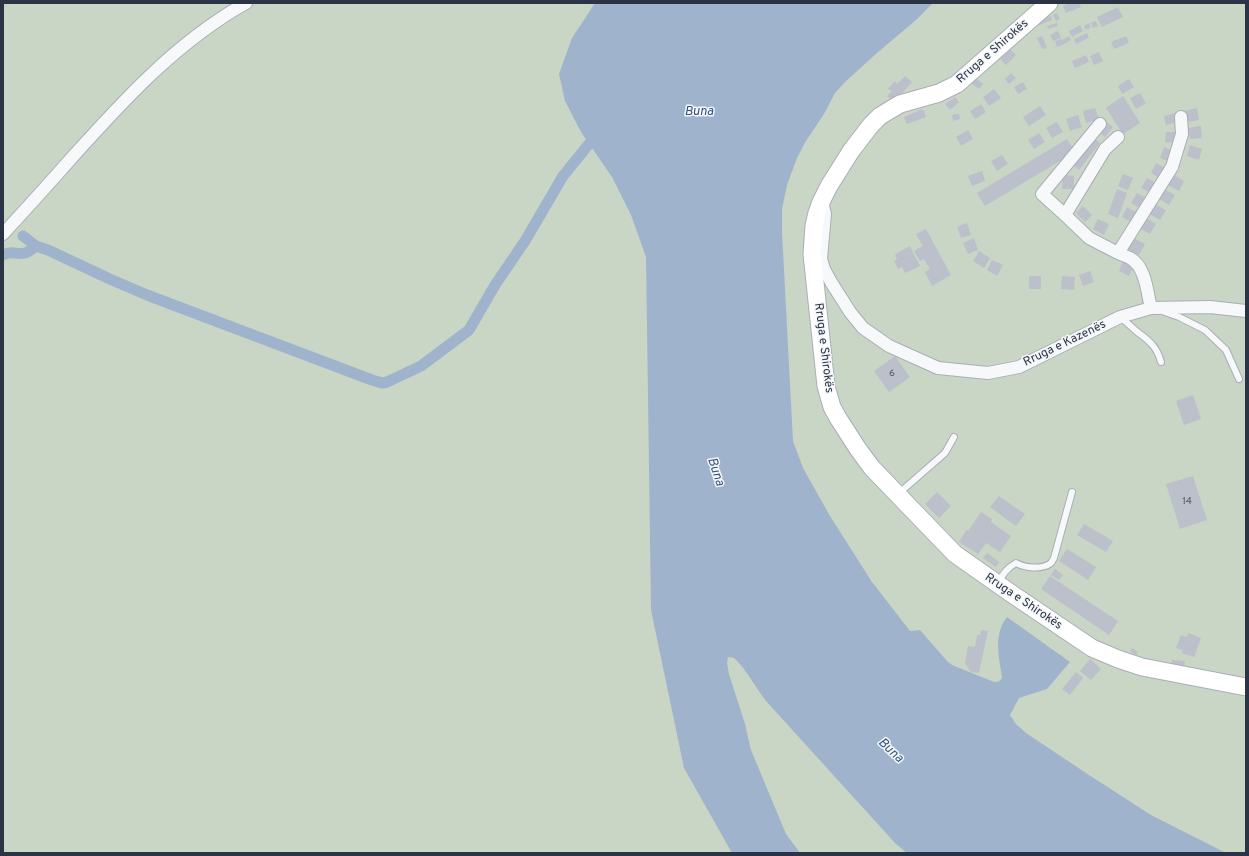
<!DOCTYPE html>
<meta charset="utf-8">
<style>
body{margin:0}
#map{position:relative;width:1249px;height:856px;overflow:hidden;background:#e4e7ec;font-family:Overpass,sans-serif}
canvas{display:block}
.frame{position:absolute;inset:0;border:4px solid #2b3445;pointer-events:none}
</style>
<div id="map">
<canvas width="1249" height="856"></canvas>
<div class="frame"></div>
</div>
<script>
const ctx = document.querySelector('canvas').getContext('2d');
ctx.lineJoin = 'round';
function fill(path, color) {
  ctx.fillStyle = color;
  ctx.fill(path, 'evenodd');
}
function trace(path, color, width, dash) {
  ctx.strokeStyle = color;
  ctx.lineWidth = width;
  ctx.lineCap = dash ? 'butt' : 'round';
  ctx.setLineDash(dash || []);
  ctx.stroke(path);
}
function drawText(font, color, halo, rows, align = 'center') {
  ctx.font = font + ' Overpass,sans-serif';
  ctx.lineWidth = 3;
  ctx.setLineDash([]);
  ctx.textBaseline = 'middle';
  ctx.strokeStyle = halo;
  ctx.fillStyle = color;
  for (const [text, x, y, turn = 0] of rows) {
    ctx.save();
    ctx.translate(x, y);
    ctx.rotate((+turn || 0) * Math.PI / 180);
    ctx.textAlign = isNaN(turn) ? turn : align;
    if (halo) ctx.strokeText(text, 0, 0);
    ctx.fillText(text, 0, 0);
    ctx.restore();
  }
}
const green = new Path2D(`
 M3,3h1243v850h-1243z`);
const water = new Path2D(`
 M595,3h338l-17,17 -39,33 -32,29 -10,11 -11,21 -18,27 -9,17 -10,27 -5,24v23l11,209 10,27 27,48 42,66 38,49 10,-1 27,31 5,4 42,17c5,0 7,-1 8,-5 -3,-20 -9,-42 5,-60l63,45 -23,27 -28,9 -9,17 6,9 10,9 63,42 62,40 75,38h-319l-12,-10 -129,-142c-11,-14 -19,-31 -32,-43l-6,-1 -1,6 2,11 16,50 6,26 35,84 14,19h-68l-48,-85 -33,-158 -5,-353 -15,-42 -19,-38 -31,-45 -16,-31 -6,-27 13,-36z`);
const canal = new Path2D(`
 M23,236l13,10
 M3,255c9,-5 13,0 22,-2 4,-1 8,-5 11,-7l12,4 64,30 35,15 225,85 10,3 5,-1 34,-16 48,-36 26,-45 30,-44 38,-65 26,-32`);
const building = new Path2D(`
 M1069,3h10l2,4 -15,6 -3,-7z
 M1118,7l5,10 -21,10 -5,-10z
 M1057,13l3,6 -4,2 -3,-6z
 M1051,16l1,4 -13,5 -2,-4z
 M1096,21l2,5 -5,2 -2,-5z
 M1057,23l1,3 -10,3 -1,-3z
 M1089,23l2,4 -5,3 -2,-4z
 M1080,25l3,6 -11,6 -3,-6z
 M1058,31l3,7 -8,3 -3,-6z
 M1087,33l2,5 -13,6 -2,-5z
 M1042,36l5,12 -5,1 -5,-11z
 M1069,36l2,4 -7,4 -2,-4z
 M1126,36l3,7 -15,6 -3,-7z
 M1061,39l3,5 -7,3 -2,-6z
 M1010,49l6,6 -10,10 -6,-6z
 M1099,52l4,9 -9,4 -4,-9z
 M1086,55l3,7 -14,6 -3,-7z
 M1011,73l5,5 -7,6 -4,-5z
 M905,76l7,6 -18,20 -7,-6 5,-5 -4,-2 7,-8 2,3z
 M976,78l7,6 -4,5 -8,-6z
 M1129,79l5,8 -12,7 -4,-8z
 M1023,82l4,7 -9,5 -4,-7z
 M994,89l7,9 -12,8 -6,-9z
 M1140,93l6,10 -10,6 -6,-11z
 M1123,96l17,27 -17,11 -17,-26z
 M955,97l4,5 -9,8 -5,-6z
 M981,104l5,8 -11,7 -5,-8z
 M1040,106l6,9 -17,11 -6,-9z
 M1095,108l4,11 -13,4 -3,-12z
 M1197,108l2,12 -12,2 -3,-11z
 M923,109l3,8 -19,7 -3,-7z
 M1176,113l2,9 -12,3 -2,-9z
 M959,114l1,5 -7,2 -1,-6z
 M1078,115l4,12 -12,4 -4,-12z
 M1104,120l9,7 -8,10 -9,-7z
 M1057,122l6,10 -11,6 -6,-10z
 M1201,126l1,12 -12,1 -2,-11z
 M968,130l5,9 -12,7 -5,-9z
 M1166,132h12l-1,11 -12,-1z
 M1039,133l6,9 -11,7 -6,-9z
 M1091,136l9,7 -21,27 -9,-7z
 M1067,139l8,13 -90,54 -8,-13z
 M1190,145l12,4 -3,11 -12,-4z
 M1164,147l11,5 -5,10 -10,-4z
 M1002,155l6,9 -11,7 -6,-10z
 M1156,163l11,6 -6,10 -10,-6z
 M982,171l3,10 -13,5 -4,-10z
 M1123,174l10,4 -5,12 -10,-4z
 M1063,175l11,1v13h-12z
 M1174,175l10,6 -5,10 -11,-6z
 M1147,178l11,6 -5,10 -12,-6z
 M1117,189l10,4 -9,25 -10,-4z
 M1164,189l11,6 -6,10 -10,-6z
 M1137,193l10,5 -6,11 -10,-6z
 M1155,204l11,6 -6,10 -11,-6z
 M1083,206l9,9 -7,7 -9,-9z
 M1127,207l11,6 -5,10 -11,-6z
 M1145,217l11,7 -6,10 -11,-6z
 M1098,219l11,5 -5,11 -11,-6z
 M967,223l4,12 -10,3 -4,-11z
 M926,229l25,46 -19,11 -7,-14 5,-3 -6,-10 -4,2 -6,-10 9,-5 -7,-12z
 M1132,237l13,7 -6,11 -13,-7z
 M974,238l4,12 -10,4 -5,-11z
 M910,246l10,20 -15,7 -3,-6 -4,2 -4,-8 3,-2 -2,-5z
 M979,251l11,7 -6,10 -11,-7z
 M992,260l11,5 -6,11 -10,-6z
 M1123,261l11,5 -5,10 -10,-5z
 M1090,271l4,11 -11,4 -4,-11z
 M1029,276h12v13h-12z
 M1062,276l13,1 -1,13 -13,-1z
 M895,356l15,21 -21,15 -15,-21z
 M1193,395l8,24 -17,6 -8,-24z
 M1193,476l14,44 -27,9 -14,-45z
 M937,492l14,14 -12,12 -14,-14z
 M999,496l26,18 -9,12 -26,-19z
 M981,512l11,7 -1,3 20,14 -11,16 -14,-9 -8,11 -19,-12 8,-13 1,2z
 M1084,524l29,17 -7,11 -29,-17z
 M1067,549l29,18 -8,13 -29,-19z
 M987,553l12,9 -3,5 -13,-9z
 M1055,569l8,6 -4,5 -8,-5z
 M1050,576l68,45 -9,14 -68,-46z
 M981,630l7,1 -9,42 -8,-1 -6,-9 3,-17 7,1 2,-12h3z
 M1188,633l13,5 -7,19 -12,-4 1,-3 -7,-2 5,-13 6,2z
 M1132,648l6,4 -2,3 -6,-4z
 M1090,659l11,10 -10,11 -11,-9z
 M1172,660l13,1 -1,8 -13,-2z
 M1076,672l7,6 -13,17 -8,-6z`);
const service = new Path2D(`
 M1162,311l17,6 26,13 21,20 13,29
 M1120,317c7,5 13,12 20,17 11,8 17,14 21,28
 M898,494l47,-41 9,-16
 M998,583c5,-9 9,-15 18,-20 9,5 26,7 35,0 0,0 3,-5 3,-5l18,-66`);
const minor = new Path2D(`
 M1100,124l-58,70 23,21 40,-66 13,-12
 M823,206l2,8 -4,45 3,10 7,13 19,30 13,16 26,18 49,22 50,5 31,-6 101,-50 31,-9 59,-1 36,4
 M1065,215l24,23 29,15 54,-86 10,-33 -1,-17
 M3,234c22,-24 44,-48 65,-72 53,-59 108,-120 178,-159
 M1118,253c4,2 8,3 12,5 16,9 17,34 21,50`);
const secondary = new Path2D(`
 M1049,3l-92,81 -18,9 -39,11 -20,12 -9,9 -20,26 -22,35 -8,16 -4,11 -3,13 -2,28 14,132 6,21 6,11 20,31 14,19 83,86 57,40 80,54 26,11 24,8 104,20`);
const numberNames = [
 ["6",892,374],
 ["14",1187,502]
];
const streetNames = [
 ["Rruga e Shirokës",993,52,-41],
 ["Rruga e Kazenës",1065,344,-26],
 ["Rruga e Shirokës",823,348,83],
 ["Rruga e Shirokës",1023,602,34]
];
const waterNames = [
 ["Buna",699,112],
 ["Buna",715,472,72],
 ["Buna",890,751,43]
];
fill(green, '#c9d6c5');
fill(water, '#9fb4cc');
trace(canal, '#9fb4cc', 11);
fill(building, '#bbc0ca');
trace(service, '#a9aeb7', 8);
trace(minor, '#a9aeb7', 14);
trace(secondary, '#a9aeb7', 19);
trace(service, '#f7f8fa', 6);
trace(minor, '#f7f8fa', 12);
trace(secondary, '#fff', 17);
drawText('10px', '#4f5766', null, numberNames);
drawText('12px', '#2b3445', '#f4f6f9', streetNames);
drawText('italic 13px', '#34527a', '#f4f6f9', waterNames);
</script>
